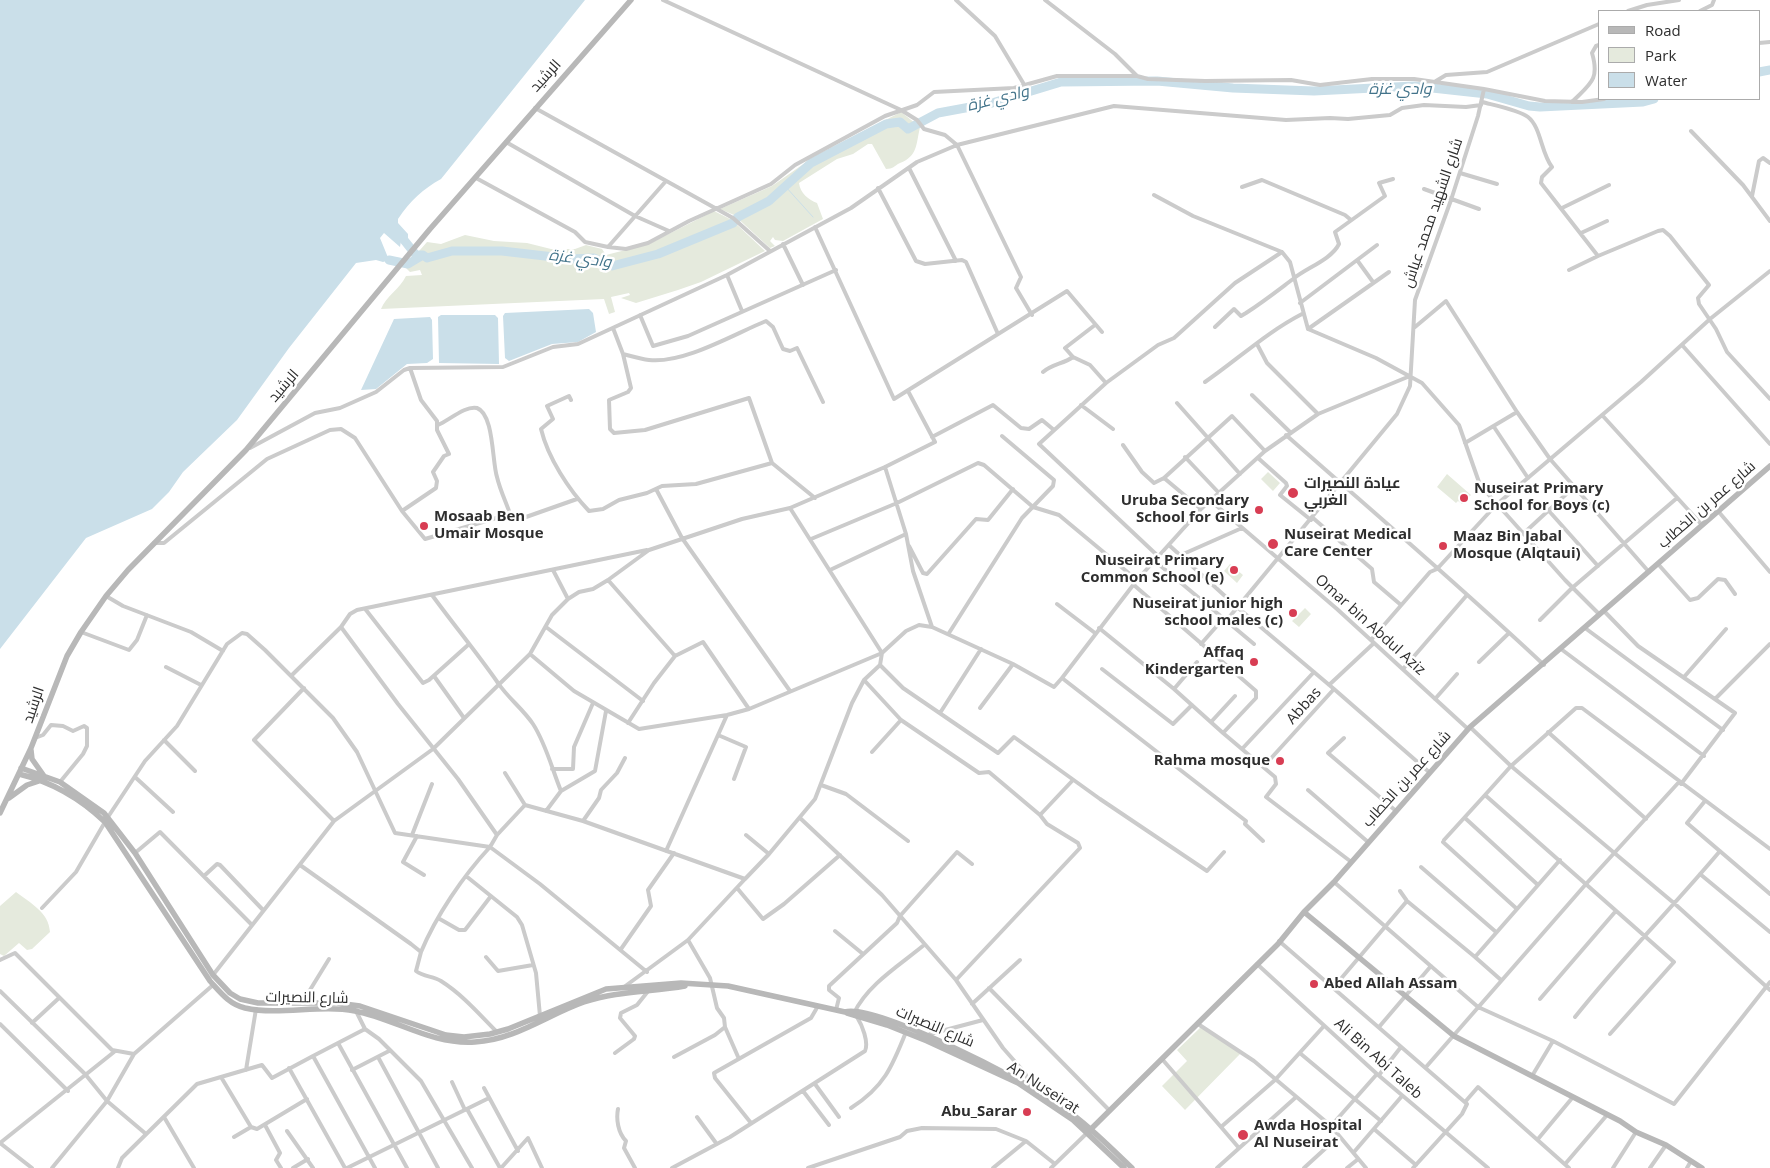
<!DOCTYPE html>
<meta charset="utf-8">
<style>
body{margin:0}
#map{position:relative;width:1770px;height:1168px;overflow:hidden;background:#fff;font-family:"Open Sans",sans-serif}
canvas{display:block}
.legend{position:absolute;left:1598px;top:10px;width:162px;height:90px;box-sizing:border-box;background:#fff;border:1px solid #ababab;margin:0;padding:6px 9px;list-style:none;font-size:15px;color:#2e2e2e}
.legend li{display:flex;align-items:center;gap:10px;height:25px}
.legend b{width:25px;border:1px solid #ababab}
</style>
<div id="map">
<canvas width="1770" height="1168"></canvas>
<ul class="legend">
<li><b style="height:6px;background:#b8b8b8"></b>Road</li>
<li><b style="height:14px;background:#e5eadd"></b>Park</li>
<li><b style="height:14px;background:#cadfe9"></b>Water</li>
</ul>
</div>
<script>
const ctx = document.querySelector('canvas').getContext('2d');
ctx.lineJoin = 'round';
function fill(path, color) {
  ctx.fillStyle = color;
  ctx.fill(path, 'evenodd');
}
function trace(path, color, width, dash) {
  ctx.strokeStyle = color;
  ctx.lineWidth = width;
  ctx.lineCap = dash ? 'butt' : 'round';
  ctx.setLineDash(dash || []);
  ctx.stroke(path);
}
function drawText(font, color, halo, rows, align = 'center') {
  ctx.font = font + ' "Open Sans",Cairo,sans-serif';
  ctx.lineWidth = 5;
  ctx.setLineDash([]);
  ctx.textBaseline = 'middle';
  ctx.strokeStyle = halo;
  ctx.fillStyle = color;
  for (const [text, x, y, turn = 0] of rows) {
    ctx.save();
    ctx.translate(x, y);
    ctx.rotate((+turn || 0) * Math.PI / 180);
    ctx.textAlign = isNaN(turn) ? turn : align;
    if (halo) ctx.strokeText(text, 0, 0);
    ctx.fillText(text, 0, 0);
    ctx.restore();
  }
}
const green = new Path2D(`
 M901,112l19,15c-4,17 -2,29 -20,36 -6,3 -7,6 -14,6l-14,-25h-4l-15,10 -16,5 -38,24c1,10 10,17 18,20l6,16 -40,22 -8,-1 -2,-3 -3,4 5,5 -5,2 -36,-33 -14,-6 52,-23 40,-28z
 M714,211l18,9 33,31 -64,31 -23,8 -42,13 -15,-5 9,-3 -1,-2 -18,4 4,15 -6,2 -5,-15 -223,10c5,-13 19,-20 25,-33l16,-1 -2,-5 -10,2 -5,-5 22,-25 14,2 24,-9 29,6 33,2 24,6h24l11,-4 16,4 4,6 43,-11z
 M1268,472l12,11 -7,8 -12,-12z
 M1447,474l24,21 -9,9 -4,-3 -2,2 -19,-16z
 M1230,564l13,11 -6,8 -13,-12z
 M1305,608l6,6 -12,13 -7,-6z
 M16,892c14,11 33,20 34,40l-18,17 -5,1 -8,-7 -15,13 -4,-2v-48z
 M1201,1027l41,25 -57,58 -23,-24 25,-25 -10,-11z`);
const water = new Path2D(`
 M0,0h585l-144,179c-18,10 -31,22 -43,40v4l10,11v5l-7,2 -1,6 -16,-14 -4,5 9,22 -6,2 -7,-2 -20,3 -67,85 -52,72 -54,52 -14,20 -17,17 -66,29 -86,111z
 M589,309l4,4 3,19 -18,10 -26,2 -43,17 -4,-3 -2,-42 2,-3z
 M441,315h54l3,3 1,46 -60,-1 -1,-46z
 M430,317l2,3 1,39 -6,4 -20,1 -31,25 -15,1 33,-71z`);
const stream = new Path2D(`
 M785,186l28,31`);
const river = new Path2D(`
 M1759,72l11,-2
 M404,240l12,15h7l4,3 25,-7h50l69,8 23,-1 18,8 46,-12 75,-31 5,-6 31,-16 42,-38 75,-39 14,-2 8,7 30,-16 54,-10 69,-21 96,-1 76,7 81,3 100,-5 73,8 42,12 11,1 103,-5 11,-3
 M389,260l19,4 15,-9`);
const street = new Path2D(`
 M663,0l238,110 16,10 7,9 21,6 12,10 64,132 -5,11 16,27
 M956,0l39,36 30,50
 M1628,11l19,-6 32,-5
 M1700,11l12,-6 2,-5
 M1759,43l11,-1
 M1137,76l11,3 57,2 86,-1 29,5 52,-6h42l70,10 61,12 37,1 22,-3
 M1436,81l10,-6 41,-3 112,-48
 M1482,102c11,3 37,8 46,15 13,10 13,36 24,50l-10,10 -1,6 57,73 60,-25 5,-1 7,6 39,49 -11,13 1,6 17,25 11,23 43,47
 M1572,102c18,-18 28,-22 20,-49l4,-7 3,-1
 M535,108l198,110 37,33
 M1691,131l52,54 27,36
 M506,142l129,74 34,15
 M909,168l47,93
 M1460,173l37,11
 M476,178l99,54 10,10 23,5 18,2 22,-6 41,-22 82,-37 24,-19 90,-49 32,-11 17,-13 80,-4 43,-12h80l-22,-22 -70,-54
 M1242,187l20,-7 83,35 6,5
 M878,188l38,73 9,3 37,-4 4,2 32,72
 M1424,189l55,20
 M1154,195l39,21 89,36 8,10 18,67 68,29 46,25 37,42 21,60 85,95 34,34
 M1752,196l7,-35 4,-3 7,5
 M1562,208l47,-23
 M815,227l79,172 173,-108 35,41
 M1581,233l26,-12
 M783,244l20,41
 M608,247l58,-66
 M1357,260l16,22
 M1569,270l29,-14
 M727,275l15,36
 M1300,303l77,-58
 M640,315l13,31 35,-10 148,-66
 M1095,325l-30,23 8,9 17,8 16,18 52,-38 16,-7 61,-55 47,-31
 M1215,327l19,-18 7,7 5,-3c17,-11 31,-22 47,-34 13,-11 38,-19 46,-35l-4,-12 50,-36 -6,-13 14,-4
 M1415,327l31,-26 71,111 -52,31
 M613,328l10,26c8,2 17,5 26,6 35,4 85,-26 117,-39l7,6 10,22 7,2 7,-3 26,54
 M1308,329l81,-57
 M1257,344l10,19 51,51
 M1682,345l88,99
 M623,354l8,34 -3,4 -19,8 1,29 4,4 31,-3 104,-32 23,65 43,35
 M1043,372c9,-8 20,-8 30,-15
 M1205,382c32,-22 62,-50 97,-68
 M1106,383l-67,61 120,113
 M1252,395l39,38
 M571,400l-2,-4 -22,10 6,13 -12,10c7,29 28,61 48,82l14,-2 16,-9 28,-7 15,-7 34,-2 76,-21
 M1177,403l63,71
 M1081,405l32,24
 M1517,412l33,47 99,113
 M1602,415l100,110
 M438,425c10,-4 28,-20 39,-17 17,6 15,54 20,69 3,13 9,25 13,37l16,3 51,-18
 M1494,427l34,51
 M1286,435c86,76 174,151 258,230
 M932,437l61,-32 28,23 8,1 13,-9 12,10
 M1123,445l19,27 12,11 10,-5 37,31
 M250,448l65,-35 25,-5 36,-16 28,-22 6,-2 93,-1 50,-20 25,-3 149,-69 124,-67 66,-46 40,-17 157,-39 172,14 44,-2 18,1 42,-4 12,-7 22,-3 42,2 15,-2
 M1185,457l34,36
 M1258,458l28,25 1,3 -7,9 31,25
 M885,467l21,67 7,37 19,56
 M1164,478l68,-62 33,35
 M656,489l26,49 108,153
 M1211,501l126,108 131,120
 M402,511l34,-23 1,-7 -4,-9 11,-16 5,-2 -12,-24v-9l-16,-21 -11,-32
 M1549,511l49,55
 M1718,511l52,61
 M1313,518l59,51 2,13 27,23
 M1523,534l52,-48
 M811,539l86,-36 81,-40 6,2 49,42 26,8 78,65
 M154,543h10l103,-84 63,-29 11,-1 14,9 47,73 23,28 85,-25
 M909,546l14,27 4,1 49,-55 12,1 25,-31
 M1170,546l67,61 97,82 -70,77
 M1181,555l61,-27
 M1156,562l98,82
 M1658,564l32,36 8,-2 20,-19 7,1 10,14
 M553,570l15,29
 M830,570l76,-36
 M608,580l67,76 28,-14 46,67
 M432,595c22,30 45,58 66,88 10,15 25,26 35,41 13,20 19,45 28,67
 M106,596l17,10 68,26 32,19
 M1057,604l38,29
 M366,610l57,73 6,-3 39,-35
 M1604,611l34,35 97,67 -54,71
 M1540,620l32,-32 105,-90
 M1226,621l171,-207 13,-28 5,-86 36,-100 27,-84 6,-27
 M341,627l57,77 60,75 39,56
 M546,627l97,74
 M1099,628l75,61 49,44 33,-35v-7l-121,-105
 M1585,628l138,102
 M81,632l48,18 8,-10 10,-25
 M949,633l73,-115 31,-32 1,-6 -52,-44
 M1371,640l59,-68 7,-3 59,-64 145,-123 69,-63 60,-48
 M1201,644l22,-25
 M1561,649l143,107
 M530,654l44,37 65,38 88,-14 22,-6 133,-56 -92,-145
 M1479,662l30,-29
 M166,667l35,18
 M1102,669l71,55 19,-19
 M1403,669l64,-74
 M292,675l49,-48 9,-13 7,-4 290,-60
 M434,676l30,42
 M1684,677l42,-48
 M1062,678l75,-98 64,-71 64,-58 53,-37 92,-38
 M864,680l37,40 78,53 10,-1 51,43 33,-35
 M1329,685l45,-42
 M304,688l-50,52 80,81
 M1174,689l23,-27
 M1334,689l95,83
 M1435,699l22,-25
 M1715,699l55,-55
 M980,708l33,-44
 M940,713l41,-64
 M1211,722l24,-26
 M628,723l26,-40 21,-27
 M1470,727l41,39 -26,29 189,167 -64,72
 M1548,732l98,87
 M1223,733l52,44 1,7 -10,13 84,64
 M718,735l28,12 -12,32
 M35,738l8,-3 8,-10 12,1 10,5 11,-5 3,2v18l-4,8 -23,28
 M1344,738l-16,15 68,58
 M164,740l31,31
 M1242,749l72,-77
 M872,752l29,-32
 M552,769h21l1,-22 19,-44
 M505,773l20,32
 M135,777l38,35
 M821,785l25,9 62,47
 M1308,790l60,52
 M1705,801l-18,22 83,71
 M546,811l15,-20 34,-20 11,-60
 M108,817l37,-56 32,-35 50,-82 15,-11 5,1 18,16 68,68 24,34 38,81 95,14 7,-12 28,-30 58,16 162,58 24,-25 46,-55 37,-96 12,-23 16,-15
 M800,818l82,77 74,85 47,68 22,25 7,15
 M1465,818l73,67
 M583,821l16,-23 2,-8 16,-17 8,-15
 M412,835l20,-51
 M746,835l23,19
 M417,836l-14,26 21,13
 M1444,840l41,-45
 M1443,842l74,67
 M1770,849l-188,-141h-6l-65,58 164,138 95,86
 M666,851l61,-136
 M1224,852l-17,19 -107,-72 -86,-62 -16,16 -95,-65 -23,-23 2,-12 24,-22 13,-6 13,2 81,37 41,23 8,-9 184,143 -1,3 18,17
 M135,853l25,-21 92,93
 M300,865l111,79 10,8 -5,19c8,6 17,5 25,10 22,14 38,33 56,51
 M1421,867l75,65
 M1700,874l70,58
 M204,876l13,-12 3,1 43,45
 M466,876l51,41 5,8 14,48 4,43
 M1334,882l144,125 75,34 121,63 96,-122
 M737,888l26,31 21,-15 56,-49
 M1400,891l7,10 68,56 85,-97
 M42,908l34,-36 29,-50
 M438,918l21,12h6l26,-34
 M835,931l28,23
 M1279,941l188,163 -5,10 -49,54
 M621,949l30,-43 -3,-16 26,-37
 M421,952c15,-36 42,-76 69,-105l50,37 107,88
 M486,957l12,14 35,-6
 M1475,957l26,23
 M0,960l15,-7 97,97 22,4
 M1257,964l120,110 111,94
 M213,975l121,-154 99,-72 97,-95 22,-39 16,-16 11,-7 14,-3 15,-9 41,-30 93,-31 48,-11 95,-41 50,-25 -27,-51
 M956,980l124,-132 -2,-5 -31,-19 -7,-9
 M624,987l64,-47 57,-61
 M989,988l120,122
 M1333,988l74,-87
 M0,991l85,83 22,27 39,33
 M1540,999l75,-87
 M302,1003l27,-44
 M972,1004l48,-44
 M836,1010l3,-12 -10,-8v-4l68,-63 3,-7 57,-64 15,12
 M356,1011l9,18 14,10 42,42 51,87
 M854,1013c14,-29 46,-48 70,-68
 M1575,1017c46,-58 98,-110 145,-166
 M32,1023l27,-25
 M0,1024l68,67
 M1198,1024l56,37 77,65 35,42
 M725,1027l14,32
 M1379,1027l52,-61
 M365,1029l-27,14 69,125
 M929,1037l1,-3 53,-14
 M615,1053l19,-14 1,-3 -15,-18 1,-5 16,-8 12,-15
 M1301,1054l80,67
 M313,1056l25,-13
 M378,1057l60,111
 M674,1057l41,-22 10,-8 -1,-9 -7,-10 -7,-30 -22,-38
 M1162,1059l59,68
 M1426,1067l160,-183 93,-102
 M289,1068l56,100
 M246,1070l10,-61
 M352,1070l37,-19
 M1379,1075l22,-28
 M1532,1076l21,-35
 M221,1077l30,50 -17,10
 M452,1082l13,28
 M815,1084l24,33
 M484,1088l34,63
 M803,1091l26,34
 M1465,1102l13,-15 91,81
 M851,1108c33,-21 41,-41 55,-76
 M467,1109l33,59
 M618,1109c-2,10 0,24 8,32l-2,7 11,20
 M164,1117l30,51
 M697,1117l19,26
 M751,1123l-36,-45 -1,-5 97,-55 7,-12
 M265,1125l15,28 -4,7 5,8
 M1331,1126l46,-52
 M251,1127l6,2 50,-30
 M1374,1129l42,36
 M287,1131l26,37
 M1538,1139l35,-42
 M1239,1148l-18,-21 54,-47 49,-54
 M1354,1152l48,-56
 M1566,1163l41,-48
 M32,1168l-32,-25 114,-91
 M52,1168l55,-67 27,-47 79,-69
 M118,1168l4,-10 75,-74 65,-19 10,13 41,-22 62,112
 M293,1168l15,-9
 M347,1168l142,-70
 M501,1168l27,-30 14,30
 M672,1168l58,-31 135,-86c4,-9 -3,-26 -8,-34
 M808,1168l92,-31 7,-6 15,-3 74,1 30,12 29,23
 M993,1168l33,-27
 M1051,1168l36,-35
 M1217,1168l78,-70
 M1304,1168l35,-32
 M1347,1168l10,-8
 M1613,1168l23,-36
 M1650,1168l16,-23
 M1687,1168l4,-7`);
const secondary = new Path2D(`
 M31,750l1,9 12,17
 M21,768l39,14 44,31 31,40 78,122 17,18 10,6 18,4h79l23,3 86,29 18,2 26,-3 18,-5 98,-40 75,-6 47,3 117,26c30,-9 182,70 212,91 28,19 51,42 75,65
 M19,774c33,8 62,25 86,48l105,159c11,12 19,23 35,27 36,8 74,-4 110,3 41,8 76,34 120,31 40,-2 72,-27 109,-40 33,-11 67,-10 101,-16
 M9,798l18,-13 15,-5
 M0,813l31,-65 36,-92 14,-24 25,-36 22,-26 118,-120 184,-221 201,-229
 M1304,912l150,124 166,85 16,11 30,13 36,23
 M847,1013l40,12 40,16 91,42 55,37 51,48
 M1087,1133l191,-189 26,-32 30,-30 136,-155 300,-261`);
const markers = [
 [1293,493,6,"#d83d53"],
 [1464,498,5,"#d83d53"],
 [1259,510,5,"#d83d53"],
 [424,526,5,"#d83d53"],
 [1273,544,6,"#d83d53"],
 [1443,546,5,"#d83d53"],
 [1234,570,5,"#d83d53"],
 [1293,613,5,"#d83d53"],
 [1254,662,5,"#d83d53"],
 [1280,761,5,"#d83d53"],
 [1314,984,5,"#d83d53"],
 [1027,1112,5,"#d83d53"],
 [1243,1135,6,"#d83d53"]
];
const streetNames = [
 ["الرشيد",546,76,-48],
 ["شارع الشهيد محمد عياش",1433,213,-71],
 ["الرشيد",284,386,-49],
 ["شارع عمر بن الخطاب",1707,505,-41],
 ["Omar bin Abdul Aziz",1370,625,42],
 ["الرشيد",34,705,-71],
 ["Abbas",1304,706,-48],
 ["شارع عمر بن الخطاب",1407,779,-48],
 ["شارع النصيرات",307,998,1],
 ["شارع النصيرات",935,1027,23],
 ["Ali Bin Abi Taleb",1378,1059,42],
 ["An Nuseirat",1043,1088,33]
];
const poiNames = [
 ["عيادة النصيرات",1304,484],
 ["الغربي",1304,501],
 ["Nuseirat Primary",1474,489],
 ["School for Boys (c)",1474,506],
 ["Uruba Secondary",1249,501,"right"],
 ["School for Girls",1249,518,"right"],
 ["Mosaab Ben",434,517],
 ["Umair Mosque",434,534],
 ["Nuseirat Medical",1284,535],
 ["Care Center",1284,552],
 ["Maaz Bin Jabal",1453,537],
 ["Mosque (Alqtaui)",1453,554],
 ["Nuseirat Primary",1224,561,"right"],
 ["Common School (e)",1224,578,"right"],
 ["Nuseirat junior high",1283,604,"right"],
 ["school males (c)",1283,621,"right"],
 ["Affaq",1244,653,"right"],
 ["Kindergarten",1244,670,"right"],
 ["Rahma mosque",1270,761,"right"],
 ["Abed Allah Assam",1324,984],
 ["Abu_Sarar",1017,1112,"right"],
 ["Awda Hospital",1254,1126],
 ["Al Nuseirat",1254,1143]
];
const waterNames = [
 ["وادي غزة",1400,89],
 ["وادي غزة",998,99,-14],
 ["وادي غزة",580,259,7]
];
fill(green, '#e5eadd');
fill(water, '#cadfe9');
trace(stream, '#cadfe9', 1);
trace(river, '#cadfe9', 9);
trace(street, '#cbcbcb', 4);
trace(secondary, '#b8b8b8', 5.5);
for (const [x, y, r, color] of markers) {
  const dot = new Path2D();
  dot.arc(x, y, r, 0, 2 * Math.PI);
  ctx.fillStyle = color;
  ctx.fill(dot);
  trace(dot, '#fff', 2);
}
drawText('15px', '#2e2e2e', '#fff', streetNames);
drawText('bold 15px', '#2e2e2e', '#fff', poiNames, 'left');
drawText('italic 16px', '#42738a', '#fff', waterNames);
</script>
